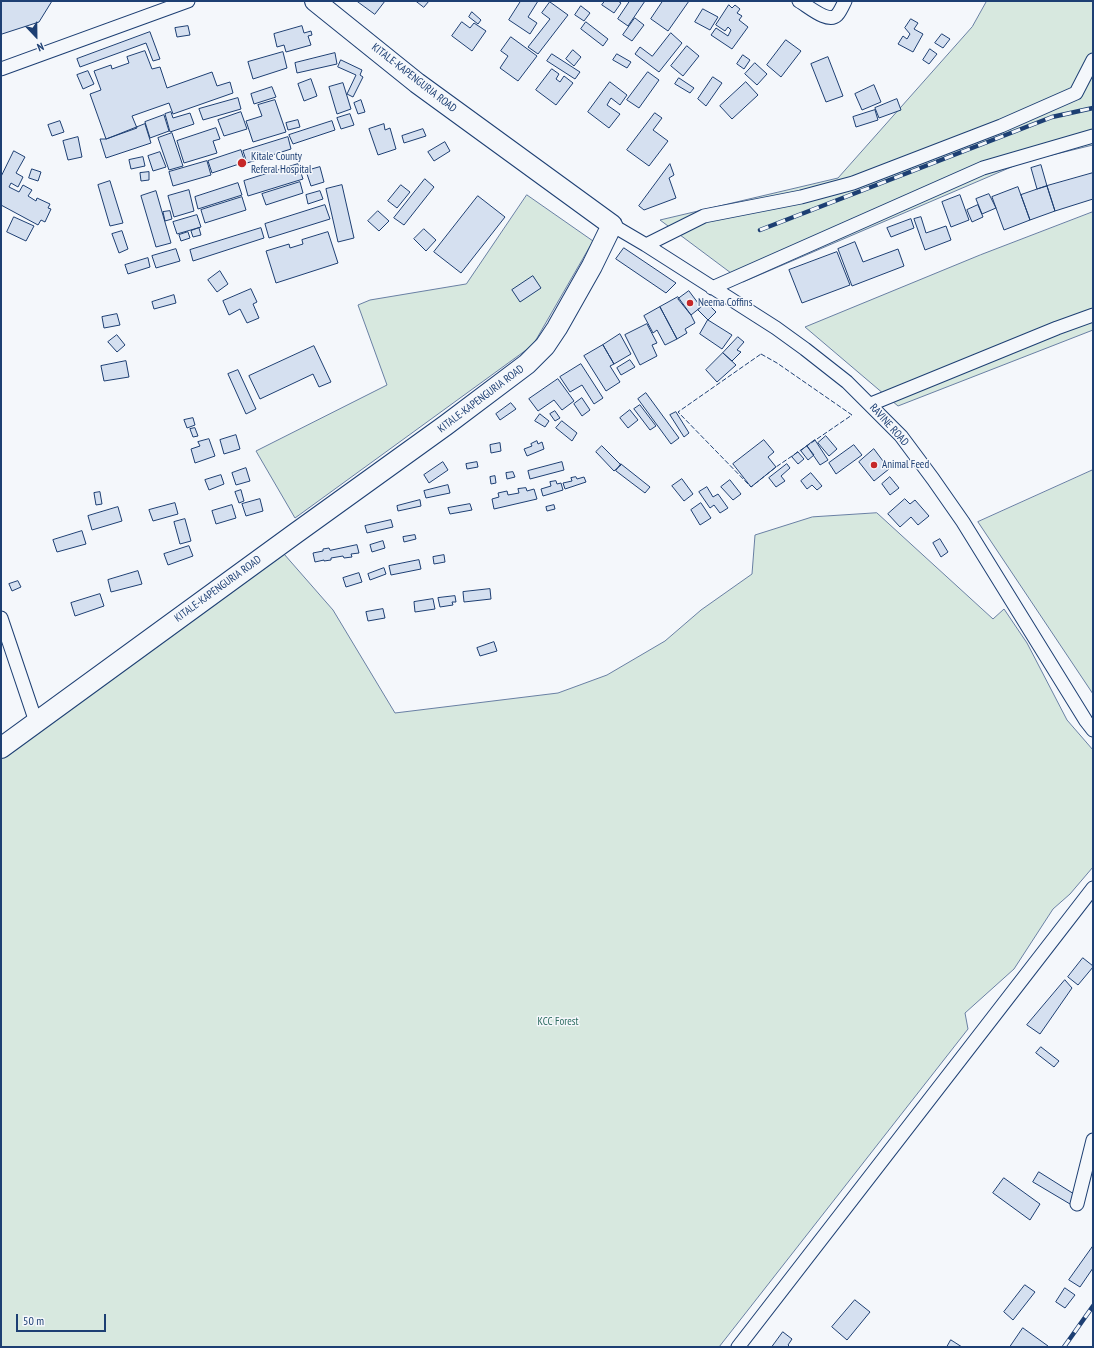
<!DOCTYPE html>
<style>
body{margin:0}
#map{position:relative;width:1094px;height:1348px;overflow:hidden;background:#f4f7fb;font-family:"PT Sans Narrow",sans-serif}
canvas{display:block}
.frame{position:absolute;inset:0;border:2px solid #1d3f73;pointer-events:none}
.north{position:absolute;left:16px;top:16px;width:40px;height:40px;-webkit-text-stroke:3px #f4f7fb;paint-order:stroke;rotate:158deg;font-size:11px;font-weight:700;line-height:16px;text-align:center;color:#1d3f73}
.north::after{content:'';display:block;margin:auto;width:14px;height:18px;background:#1d3f73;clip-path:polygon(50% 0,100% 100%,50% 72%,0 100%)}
.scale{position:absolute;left:16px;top:1314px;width:90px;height:18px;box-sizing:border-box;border:2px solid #1d3f73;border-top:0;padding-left:5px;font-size:12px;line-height:14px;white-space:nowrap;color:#1d3f73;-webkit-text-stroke:3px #f4f7fb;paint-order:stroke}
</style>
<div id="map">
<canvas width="1094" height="1348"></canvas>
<div class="frame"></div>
<div class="north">N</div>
<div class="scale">50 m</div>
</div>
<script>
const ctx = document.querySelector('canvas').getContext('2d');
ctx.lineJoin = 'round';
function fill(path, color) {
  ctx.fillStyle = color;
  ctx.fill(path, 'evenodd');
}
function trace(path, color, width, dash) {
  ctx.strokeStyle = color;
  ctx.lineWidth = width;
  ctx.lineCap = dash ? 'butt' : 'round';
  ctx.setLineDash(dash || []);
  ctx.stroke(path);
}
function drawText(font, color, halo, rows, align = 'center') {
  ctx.font = font + ' "PT Sans Narrow",sans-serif';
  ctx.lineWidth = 3;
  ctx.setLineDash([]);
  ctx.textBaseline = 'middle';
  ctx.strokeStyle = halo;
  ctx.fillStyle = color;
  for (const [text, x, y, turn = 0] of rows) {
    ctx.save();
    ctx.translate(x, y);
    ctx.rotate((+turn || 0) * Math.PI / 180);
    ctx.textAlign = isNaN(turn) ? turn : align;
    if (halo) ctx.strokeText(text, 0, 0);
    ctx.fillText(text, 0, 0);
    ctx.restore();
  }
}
const green = new Path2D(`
 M987,1h106v144l-70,17 -280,120 -83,-62 178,-42 134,-151z
 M527,195l66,46 -60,104 -238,173 -39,-67 131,-66 -29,-80 12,-5 96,-16z
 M1093,212v118l-195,76 -93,-79 175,-72z
 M1093,470v224l-115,-172z
 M877,513l116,106 11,-10 23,34 40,77 26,30v117l-23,27 -17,15 -39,60 -49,44 3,16 -249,318h-718v-597l276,-204 56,64 62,103 163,-20 49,-18 58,-34 36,-31 51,-36 3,-39 57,-18z`);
const building = new Path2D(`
 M1,1h51l-13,21 -37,12 -1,-1z
 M357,1h28l-10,13z
 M416,1h13l-5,6z
 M521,1h17l-10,16 9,6 -7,11 -21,-14z
 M605,1h13l3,2 -7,10 -12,-8z
 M630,1h15l-17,25 -10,-7z
 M663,1h26l-21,30 -17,-12z
 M550,2l18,13 -30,39 -10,-7 22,-28 -8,-6z
 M729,5l3,3 3,-3 5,4 -3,4 5,3 -3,4 9,7 -16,22 -21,-14 5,-7 12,8 3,-6 -3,-3 -3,4 -9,-6z
 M581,6l9,7 -6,8 -9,-6z
 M703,9l15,8 -8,13 -15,-8z
 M472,12l9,8 -3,4 -9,-7z
 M635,18l9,7 -12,16 -9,-6z
 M911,19l7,4 -4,6 9,5 -10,18 -15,-8 5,-8 4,3 3,-5 -5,-6z
 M462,22l8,6 4,-5 12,8 -14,20 -20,-15z
 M586,22l22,17 -5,7 -22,-17z
 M188,26l2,9 -13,2 -2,-9z
 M302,26l2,7 7,-2 1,4 -4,1 3,9 -25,7 -2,-7 -7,2 -3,-13z
 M150,32l10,27 -7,2 -7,-18 -66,24 -3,-8z
 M671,33l11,10 -23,29 -24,-18 5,-7 12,9z
 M942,34l8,5 -7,9 -8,-5z
 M511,37l26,19 -19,25 -18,-13 8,-12 -7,-5z
 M786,40l15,11 -20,26 -14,-12z
 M687,46l12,10 -16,20 -12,-10z
 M930,49l7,5 -8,10 -6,-4z
 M573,50l8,7 -7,9 -8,-7z
 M145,51l7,18 8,-2 7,21 45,-16 5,14 13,-4 3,11 -60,21 -4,-11 -37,13 5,12 -31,11 -16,-45 11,-4 -7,-19 17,-6 1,4 17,-6 -2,-6z
 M283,52l4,16 -34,11 -5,-17z
 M335,53l2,11 -40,9 -2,-10z
 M552,54l28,18 -5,7 -28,-18z
 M617,54l14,8 -4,6 -14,-8z
 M743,55l7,5 -6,9 -7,-5z
 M828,57l15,39 -17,6 -15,-38z
 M341,60l21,10 -2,5 3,2 -10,20 -6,-3 9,-19 -18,-8z
 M755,63l12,11 -10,11 -12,-11z
 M552,69l7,5 -3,5 4,3 4,-6 9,7 -17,22 -20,-15z
 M88,71l6,13 -11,5 -6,-14z
 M648,72l11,8 -20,28 -12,-8z
 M713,77l9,6 -16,23 -8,-7z
 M679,78l15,10 -4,5 -15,-9z
 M311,79l6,17 -13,5 -6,-17z
 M610,82l17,13 -7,10 -9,-7 -4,7 13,9 -11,14 -21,-16z
 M746,82l12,13 -26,24 -12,-13z
 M343,83l8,26 -14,5 -8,-27z
 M874,85l7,17 -19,8 -7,-16z
 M272,87l4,10 -22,7 -3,-10z
 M238,98l3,11 -38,11 -4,-11z
 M897,99l4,11 -22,8 -4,-10z
 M275,100l11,32 -33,10 -7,-21 16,-5 -4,-11z
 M361,100l4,12 -7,2 -4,-11z
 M875,110l3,10 -22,7 -3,-10z
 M171,112l2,6 17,-5 4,11 -24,8 -5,-18z
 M241,112l6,17 -23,7 -6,-16z
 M655,113l7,5 -9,12 15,11 -19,25 -22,-16z
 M350,114l4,11 -13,4 -4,-11z
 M164,115l5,16 -19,7 -5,-16z
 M298,120l2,7 -12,3 -2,-7z
 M60,121l4,11 -12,4 -4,-11z
 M332,121l3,9 -42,14 -4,-9z
 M145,124l6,19 -45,15 -6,-19h6z
 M384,124l1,6 5,-2 6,21 -18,6 -9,-26z
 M216,128l4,11 -7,2 4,12 -33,10 -7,-22z
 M423,129l3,7 -22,7 -2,-7z
 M172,133l11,33 -14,4 -11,-32z
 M78,137l4,20 -14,3 -5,-19z
 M288,137l3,12 -44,14 -4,-12z
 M445,142l5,9 -16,10 -6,-9z
 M241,150l4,12 -33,11 -4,-12z
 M14,151l11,6 -9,16 7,4 -5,10 -7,-4 -2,4 10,5 4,-7 9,5 -4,6 8,5 1,-3 13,6 -2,4 3,1 -6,13 -4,-2 -3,5 -37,-20v-28z
 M160,152l6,15 -13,4 -5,-15z
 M143,157l2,9 -14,3 -2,-9z
 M207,161l4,14 -38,11 -4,-14z
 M298,164l5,15 -55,17 -4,-15z
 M670,164l4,11 -5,3 7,20 -32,12 -5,-4z
 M1041,165l6,21 -10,3 -6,-21z
 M320,167l4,15 -13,4 -5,-15z
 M32,169l9,3 -3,9 -9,-3z
 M149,172v8l-8,1 -1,-8z
 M1093,173v26l-38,12 -8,-25z
 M425,179l9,8 -30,38 -10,-7z
 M110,181l13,42 -13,3 -12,-41z
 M300,182l3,11 -37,12 -4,-11z
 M238,183l4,12 -44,14 -3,-12z
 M342,185l12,53 -16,4 -12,-53z
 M401,185l9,7 -13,16 -9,-7z
 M1047,186l8,25 -25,9 -9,-25z
 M1018,187l12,33 -26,10 -12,-33z
 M189,190l5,21 -20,6 -6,-21z
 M156,191l15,52 -15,4 -15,-51z
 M320,191l3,8 -15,5 -2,-9z
 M989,194l7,14 -14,6 -6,-15z
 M960,195l9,25 -18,7 -9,-25z
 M478,196l27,21 -44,56 -27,-21z
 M242,197l4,13 -41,13 -4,-13z
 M325,205l5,14 -61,19 -4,-14z
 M978,205l5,12 -11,5 -5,-12z
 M170,211l2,8 -7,2 -2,-9z
 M378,211l11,10 -10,10 -11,-10z
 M197,215l4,12 -24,7 -4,-12z
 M14,217l20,9 -8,15 -19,-9z
 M921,217l5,16 20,-7 5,14 -26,10 -11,-31z
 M911,219l3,9 -23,9 -4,-9z
 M199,228l2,7 -8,2 -2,-6z
 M261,228l3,10 -71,23 -3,-11z
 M424,229l12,11 -10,11 -12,-12z
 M122,231l6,18 -9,4 -7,-19z
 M188,232l2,6 -9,3 -2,-6z
 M328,232l10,31 -62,20 -10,-32 23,-7 1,4 13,-4 -1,-4z
 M855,242l8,20 35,-13 6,17 -52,20 -14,-37z
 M624,248l52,35 -10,10 -50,-34z
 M176,249l4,12 -24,7 -4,-12z
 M837,252l13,33 -48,18 -13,-33z
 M148,258l2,9 -22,7 -3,-9z
 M220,271l8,13 -11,8 -9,-12z
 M533,276l8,12 -21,14 -8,-12z
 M251,289l6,13 -4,2 6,14 -12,5 -7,-14 -11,6 -6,-14z
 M689,291l12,16 -10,8 -13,-16z
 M174,295l2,8 -22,6 -2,-7z
 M678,297l13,18 4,8 -10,6 2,4 -10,6 -17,-32z
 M706,302l10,10 -8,8 -10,-10z
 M660,307l17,32 -12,6 -8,-15 -4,3 -9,-17z
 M117,314l3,11 -16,3 -2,-11z
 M708,320l24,15 -10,14 -22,-15z
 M647,324l10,19 -5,2 5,11 -17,9 -15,-30z
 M620,334l11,20 -17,10 -11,-19z
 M117,335l8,10 -8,7 -9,-10z
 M738,337l6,5 -7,8 4,2 -9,9 -9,-8z
 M603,345l11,19 -4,2 10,16 -14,9 -22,-35z
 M314,346l17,36 -12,5 -6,-13 -53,25 -11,-23z
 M723,353l13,12 -19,17 -11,-12z
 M630,360l5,7 -14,8 -4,-7z
 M126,361l3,16 -25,4 -3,-15z
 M581,364l22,34 -9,6 -12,-19 -12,7 -10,-15z
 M238,370l18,39 -10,5 -18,-40z
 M558,379l16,22 -12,9 -8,-10 -16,11 -9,-12z
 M646,393l33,45 -8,6 -33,-45z
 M582,398l8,12 -8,6 -8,-12z
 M511,403l5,6 -16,11 -4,-6z
 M640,405l16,21 -6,4 -16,-21z
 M630,410l8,10 -10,8 -8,-10z
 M555,411l5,7 -5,3 -5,-7z
 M676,412l13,21 -5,4 -14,-22z
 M540,414l9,7 -4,6 -10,-6z
 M193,418l2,7 -8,3 -3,-8z
 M562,421l15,12 -5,8 -16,-13z
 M195,428l3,8 -5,1 -3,-8z
 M236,435l4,14 -16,5 -4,-14z
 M826,436l11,13 -8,7 -11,-13z
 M209,439l6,17 -20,7 -4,-14 9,-3 -2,-4z
 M764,440l10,12 -6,5 8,10 -25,20 -18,-23z
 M815,440l13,20 -8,5 -13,-19z
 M537,441l1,3 4,-2 2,7 -17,7 -3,-7 8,-3 -1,-2z
 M500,443l1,8 -10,2 -1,-8z
 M854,445l8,10 -26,19 -7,-11z
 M602,446l19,19 -7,6 -18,-19z
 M807,446l7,9 -6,5 -7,-9z
 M874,449l15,20 -15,12 -15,-19z
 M798,452l6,7 -6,5 -6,-7z
 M443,462l5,8 -19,13 -5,-8z
 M477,462l1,5 -11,2 -1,-5z
 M562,462l2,8 -34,9 -2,-8z
 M621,464l29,23 -5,6 -29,-22z
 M787,464l3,4 -9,8 4,5 -9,6 -7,-9z
 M246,468l4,13 -14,4 -4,-12z
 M513,472l2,5 -8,2 -1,-6z
 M811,473l11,13 -5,4 -5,-5 -5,4 -6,-8z
 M221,475l3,9 -15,6 -4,-10z
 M495,476l1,7 -5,1 -1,-7z
 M576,477l1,2 7,-2 2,5 -21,7 -2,-6 9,-2 -1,-3z
 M890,477l9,11 -9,7 -8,-11z
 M682,479l11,15 -9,7 -12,-15z
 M730,480l11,14 -8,6 -12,-13z
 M556,481l1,3 4,-1 2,7 -20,6 -2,-7 10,-3 -1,-4z
 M448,485l2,8 -24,5 -2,-7z
 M707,487l6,10 5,-3 10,14 -8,5 -6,-8 -4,3 -11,-16z
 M526,488l1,3 7,-2 3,10 -43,10 -2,-10 7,-2 -1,-4 9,-2 1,4 11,-2 -1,-4z
 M241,490l3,11 -5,2 -4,-11z
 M100,492l2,12 -6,1 -2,-12z
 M260,499l3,12 -17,5 -4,-12z
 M905,499l5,5 5,-4 14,16 -11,9 -7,-8 -11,10 -12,-13z
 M420,500l1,6 -23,5 -1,-5z
 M175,503l3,11 -25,7 -4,-11z
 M701,503l10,15 -11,7 -9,-15z
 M470,504l2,6 -22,4 -2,-6z
 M232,505l4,13 -20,6 -4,-13z
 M554,505l1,4 -8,2 -1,-4z
 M118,507l4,14 -30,9 -4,-14z
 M185,519l6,22 -11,3 -6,-22z
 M391,520l2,7 -26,6 -2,-7z
 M82,531l4,13 -29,8 -4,-12z
 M415,535l1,4 -12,3 -1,-5z
 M940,539l8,13 -7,5 -8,-14z
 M383,541l2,7 -13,4 -2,-7z
 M357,545l2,8 -8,1 1,3 -8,1 -1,-2 -12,2v2l-7,1v-1l-9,2 -2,-9 10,-2v-2l6,-1 1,2z
 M189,546l4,10 -25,9 -4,-11z
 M444,555l1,7 -11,2 -1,-7z
 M419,560l2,9 -30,6 -2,-9z
 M384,568l2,6 -16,6 -2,-6z
 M138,571l4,13 -31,8 -3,-12z
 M359,573l3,9 -16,5 -3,-9z
 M18,581l3,6 -9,4 -3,-7z
 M490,589l1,10 -27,3 -1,-10z
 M100,594l4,12 -29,10 -4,-13z
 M455,596l1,6h-4l1,3 -13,2 -2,-9z
 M433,599l2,10 -20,3 -1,-10z
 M383,609l2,9 -17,3 -2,-9z
 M494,642l3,9 -17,5 -3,-8z
 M1083,958l10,8v1l-15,18 -10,-8z
 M1065,980l7,8 -32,46 -13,-9z
 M1041,1047l18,14 -5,6 -18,-14z
 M1039,1172l35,22 -4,10 -37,-22z
 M1004,1178l36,26 -10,16 -37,-27z
 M1093,1246v22l-13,19 -11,-7z
 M1025,1285l10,7 -22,28 -9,-8z
 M1065,1288l10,7 -10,13 -9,-6z
 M855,1300l15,12 -23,28 -15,-13z
 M1023,1328l25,18v1h-38z
 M783,1332l9,7 -4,6 2,2h-18z
 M951,1340l11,7h-15z`);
const minor = new Path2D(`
 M799,1c9,5 29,23 38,14 3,-3 6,-10 8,-14
 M1,69l187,-68
 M612,225l34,20 130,83 29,21 42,33 54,54 32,43 30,43 123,199 7,9
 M646,245l58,-29 97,-19 52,-14 148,-57 75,-33 17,-33
 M712,288l271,-120 110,-32
 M871,404l186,-76 36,-13
 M1,618l35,104
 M1077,1204l16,-64
 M738,1347l355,-459`);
const highway = new Path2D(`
 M1,748l295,-215 150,-108 81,-61 18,-18 12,-18 35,-62 20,-41 -195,-142 -102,-82`);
const rail = new Path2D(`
 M760,230l292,-113 41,-9
 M1064,1347l29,-41`);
const fence = new Path2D(`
 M761,354l16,9 75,52 -76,52 -25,20 -73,-75z`);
const markers = [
 [242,163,5,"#c62828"],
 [690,303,4,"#c62828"],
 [874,465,4,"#c62828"]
];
const streetNames = [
 ["KITALE-KAPENGURIA ROAD",414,78,38],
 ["KITALE-KAPENGURIA ROAD",481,399,-37],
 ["RAVINE ROAD",889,425,48],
 ["KITALE-KAPENGURIA ROAD",218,589,-36]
];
const poiNames = [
 ["Kitale County",251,157],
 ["Referal Hospital",251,170],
 ["Neema Coffins",698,303],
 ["Animal Feed",882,465]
];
const parkNames = [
 ["KCC Forest",558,1022]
];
fill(green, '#d7e8df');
trace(green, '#687fa3', 1);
fill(building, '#d5e0f0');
trace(building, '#1d3f73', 1);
trace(minor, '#1d3f73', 15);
trace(highway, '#1d3f73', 22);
trace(minor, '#f4f7fb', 13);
trace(highway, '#f4f7fb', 20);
trace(rail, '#1d3f73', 4.5);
trace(rail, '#f4f7fb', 3, [9]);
trace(fence, '#1d3f73', 1, [5, 2]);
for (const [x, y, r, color] of markers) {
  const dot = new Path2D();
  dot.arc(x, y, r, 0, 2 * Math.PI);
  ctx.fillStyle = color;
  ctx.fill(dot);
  trace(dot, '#f4f7fb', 1.5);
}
drawText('11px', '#1d3f73', '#f4f7fb', streetNames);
drawText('11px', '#1d3f73', '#f4f7fb', poiNames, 'left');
drawText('11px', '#2c6c60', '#f4f7fb', parkNames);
</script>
